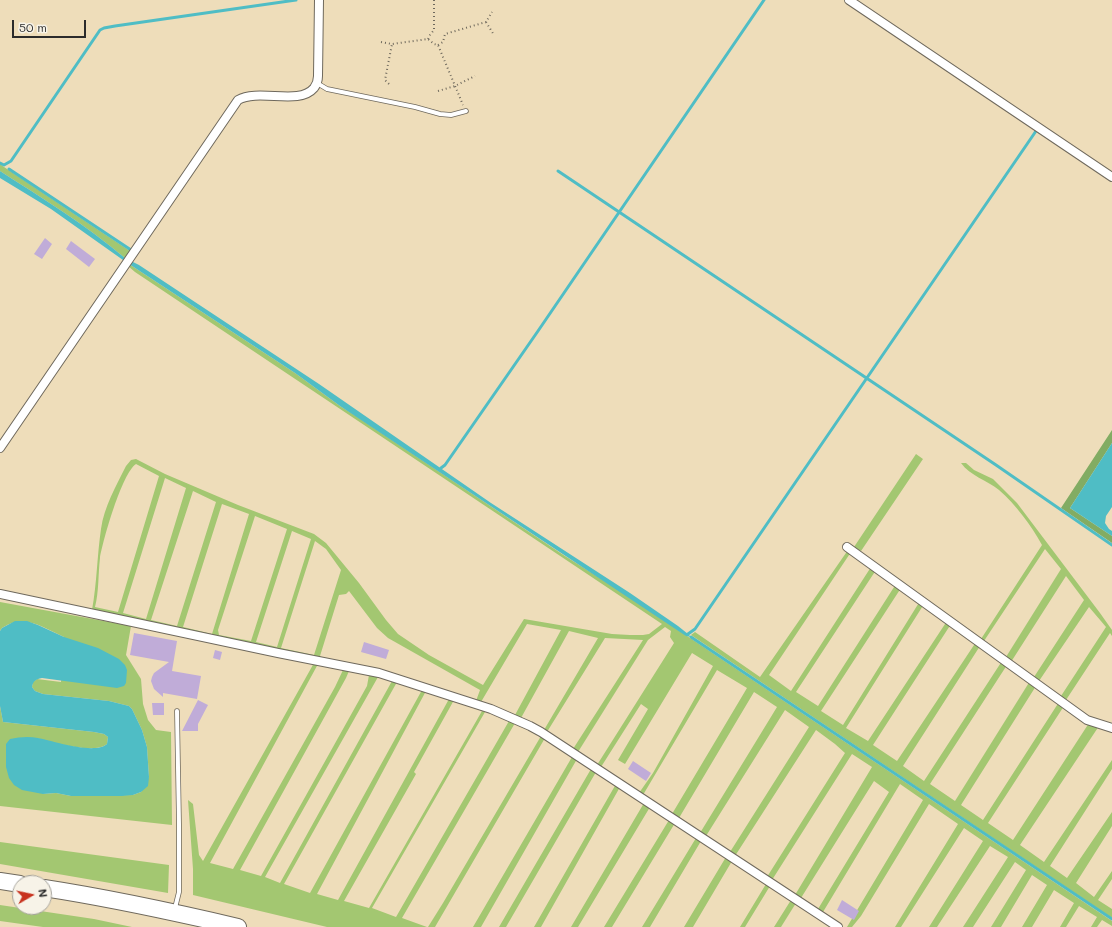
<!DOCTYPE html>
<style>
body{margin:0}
#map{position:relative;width:1112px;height:927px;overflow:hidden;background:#eeddba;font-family:Mali,sans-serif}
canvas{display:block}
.north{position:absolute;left:12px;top:875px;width:40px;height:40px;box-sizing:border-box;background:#f7f3e8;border:1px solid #a5a39c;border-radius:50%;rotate:81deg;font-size:11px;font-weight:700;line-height:16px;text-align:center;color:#2b2b2b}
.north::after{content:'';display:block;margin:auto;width:14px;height:18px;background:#c8321e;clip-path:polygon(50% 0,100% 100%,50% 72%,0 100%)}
.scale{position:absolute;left:12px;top:20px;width:74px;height:18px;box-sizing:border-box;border:2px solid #2b2b2b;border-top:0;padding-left:5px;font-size:12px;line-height:14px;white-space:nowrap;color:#2b2b2b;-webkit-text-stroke:3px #f7f3e8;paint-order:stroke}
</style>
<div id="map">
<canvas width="1112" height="927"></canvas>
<div class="north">N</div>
<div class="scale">50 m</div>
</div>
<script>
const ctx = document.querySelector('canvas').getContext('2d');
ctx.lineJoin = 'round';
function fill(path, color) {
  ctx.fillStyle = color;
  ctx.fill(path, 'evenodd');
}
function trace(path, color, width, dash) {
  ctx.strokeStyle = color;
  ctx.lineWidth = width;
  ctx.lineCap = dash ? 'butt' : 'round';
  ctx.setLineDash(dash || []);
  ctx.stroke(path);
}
const green = new Path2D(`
 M0,164l4,3 126,84 -5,7c-39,-33 -83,-60 -125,-87z
 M129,264l166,109 45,33 16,10 209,140 49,31 440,295 58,39v5l-10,-6 -5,7h-6l6,-10 -18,-11 -13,21h-6l14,-24 -20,-13 -22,37h-10l25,-42 -15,-10 -31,52h-10l35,-57 -11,-8 -42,65h-10l45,-70 -18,-11 -53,81h-8l54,-86 -19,-13 -63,99h-6l63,-103 -29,-20 -68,112 -9,11h-5l76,-127 -23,-16 -77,128 -5,-3 71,-117 -15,-11 -73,117 -6,-3 77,-128 -20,-13 -80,126 -5,-3 78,-124 -10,-9 -19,-14 -81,126 -5,-4 79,-125 -24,-17 -79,126 -6,-3 77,-126 -23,-15 -75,126 -7,-4 75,-126 -30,-18 -74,125 -4,-2 14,-20 60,-107 -21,-13 -67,111 -7,-4 30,-51 -7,-5 -40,63 -4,-2 77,-122 -4,-6 1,-6 -6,-4 -17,13 -70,112 -5,-3 70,-109 -38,-2 -58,94 -3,-2 54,-92 -29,-7 -48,87 -6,-3 46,-85 -34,-6 -46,78 -5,-1 4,-11 -92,-52 -11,-10 -28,-37 -3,3 -7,1 -19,61 6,4 -234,-50c5,-27 5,-54 9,-81 3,-22 15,-43 25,-63l5,-6 5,-1 29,15 73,31 76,29 12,9 33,40 27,37 12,14 31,21 54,30 41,-66 88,15 18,1h13l6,-1 13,-10 -527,-352 -7,-6zM136,464l23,12 -41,136 -23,-5c4,-16 3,-32 5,-49 3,-18 22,-85 36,-94zM165,478l21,10 -40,131 -23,-6zM193,491l23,11 -39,124 -26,-6zM222,504l27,10 -37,120 -29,-7zM255,516l32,13 -36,112 -32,-6 -1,-5zM292,531l19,8 -34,108 -21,-5zM315,541l11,8 15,21 -27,85 -33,-7z
 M916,454l7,5 -62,92 -7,-4z
 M961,463h5l8,7 19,9 24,24 83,110 12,17v6l-2,-3 -44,67 -5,-4 45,-69 -17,-20 -50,74 -5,-4 50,-77 -18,-24 -55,86 -5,-5 55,-88 -16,-20 -61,92 -3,-2 61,-94c-11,-20 -26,-40 -43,-55 -12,-10 -29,-14 -38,-27z
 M848,550l3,2 -82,123 22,16 80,-124 5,3 -80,122 22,14 78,-122 5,4 -80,123 22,14 77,-124 4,3 -78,124 22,13 79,-120 4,3 -78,121 24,16 79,-119 4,4 -77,120 21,15 78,-120 5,4 -77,119 25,17 75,-120 6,5 -75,119 22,15 76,-118 5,4 -76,117 25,17 76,-117 10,3 -79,119 24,17 68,-102v9l-62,97 17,12 45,-66v14l-36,57 18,14 18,-26v8l-14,21 14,9v9l-421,-283 4,-3 65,45z
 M0,602l131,24 -5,29 15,24 2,25 5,16 8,10 15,2 1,93 -172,-19v-100l3,16 91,10 10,2 4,3 -1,7c-13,11 -55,-2 -71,-6l7,56 13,-1 15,3 62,-1 8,-3 8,-15 -2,-30 -5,-17 -10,-21 -3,-3 -20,-5 -66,-7 -8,-3 -3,-4 1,-5 4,-3 24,3 3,-45c-18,-8 -37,-22 -57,-12 -3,2 -5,2 -7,6z
 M314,663l4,1 -108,199 23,6 102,-182 8,-17 6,1 -3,7 -106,192 21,6 106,-190 2,-11 9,2 -113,200 15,6 112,-202 5,1 -113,202 26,9 112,-203 4,1 -109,203 21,6 111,-201 5,1 -40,72 2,2 -72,127 25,7 113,-197 3,1 -113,196 24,9 113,-196 6,2 -113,195 25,9h-100l-134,-32v-26l-5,-69 5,4 6,51 4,6z
 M541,736l4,2 -110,189h-7l15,-24z
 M572,757l5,2 -96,168h-8z
 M591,769l5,3 -90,155h-7z
 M616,784l4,3 -79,140h-7z
 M644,803l6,4 -72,120h-7z
 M669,820l6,3 -63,104h-8z
 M696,838l5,3 -51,86h-8z
 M0,842l169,23 -1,28 -168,-29z
 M726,857l6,4 -39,66h-9z
 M766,884l4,2 -25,41h-5z
 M791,900l5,3 -15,24h-7z
 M0,905l94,14 38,8h-89l-43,-6z`);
const forest = new Path2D(`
 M1112,430v13l-42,65 42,28v7l-51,-35z`);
const water = new Path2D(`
 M0,171c42,27 86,54 125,87l-2,2 -72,-51 -51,-31z
 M131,261l8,4 180,119 172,119 139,90 48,33 10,8 3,3 -5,-1 -346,-230 -45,-33 -166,-109z
 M1112,443v64l-6,9 -1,7 4,6 3,2v5l-42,-28z
 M15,621h12l11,4 26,12 34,11 21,11 6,6 2,5 -1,13 -2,3 -7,2 -75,-10c-6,1 -9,3 -10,9l3,4 8,3 66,7 20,5 3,3 10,21 5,17 2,30 -1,9 -7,6 -8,3 -11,1h-51l-15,-3 -13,1 -21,-4 -8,-5 -5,-7 -3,-11v-23l4,-5c9,-2 19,-3 28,-1 16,3 56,17 69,6l1,-7 -4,-3 -10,-2 -91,-10 -3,-16v-75l2,-3z`);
const stream = new Path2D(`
 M0,163l4,2 7,-4 89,-131 4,-2 11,-2 181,-26
 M9,169l122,81
 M558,171l438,294 116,80
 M441,468l4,-3 93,-134 226,-331
 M688,634l7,-5 341,-498
 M691,637l421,282`);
const building = new Path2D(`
 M45,238l7,6 -10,15 -8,-5z
 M71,241l24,18 -6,8 -23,-18z
 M134,633l43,8 -5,30 29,5 -4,23 -34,-6v4l-9,-8 -3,-8 1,-4 2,-4 15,-11 -39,-7z
 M364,642l25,8 -3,9 -25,-7z
 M215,650l7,2 -2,8 -7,-2z
 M198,700l10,5 -10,19v7h-16z
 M152,703h12v12h-11z
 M633,761l18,12 -5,8 -18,-12z
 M842,900l17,11 -5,9 -17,-10z`);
const path = new Path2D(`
 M486,22l8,13
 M428,39l2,-4 4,-5v-30
 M381,42l11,2 36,-5 6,5 4,1 25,60
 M438,45l5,-3 2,-8 41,-12 6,-10
 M389,84l-4,-4 7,-36
 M438,91l17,-5 20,-10`);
const lane = new Path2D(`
 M317,83l10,6 88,18 25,7 11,1 15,-4
 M175,908l4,-16v-68l-2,-113`);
const street = new Path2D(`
 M849,0l263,177
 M0,448l238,-348c21,-12 61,6 76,-12 3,-4 4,-8 4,-12l1,-76
 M847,547l240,173 25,8
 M0,594l278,59 101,20 112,36 39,17 11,6 297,195`);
const highway = new Path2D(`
 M0,881l20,3
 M44,888c65,10 130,24 194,39`);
fill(green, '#a3c771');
fill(forest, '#82ac63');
fill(water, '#4fbdc5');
trace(stream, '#4fbdc5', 3);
fill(building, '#c0acd8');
trace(lane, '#6f695d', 5.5);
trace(street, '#6f695d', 10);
trace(highway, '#6f695d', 18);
trace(path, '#6f695d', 2, [1, 3]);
trace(lane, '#fff', 4);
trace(street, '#fff', 8);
trace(highway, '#fff', 16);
</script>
